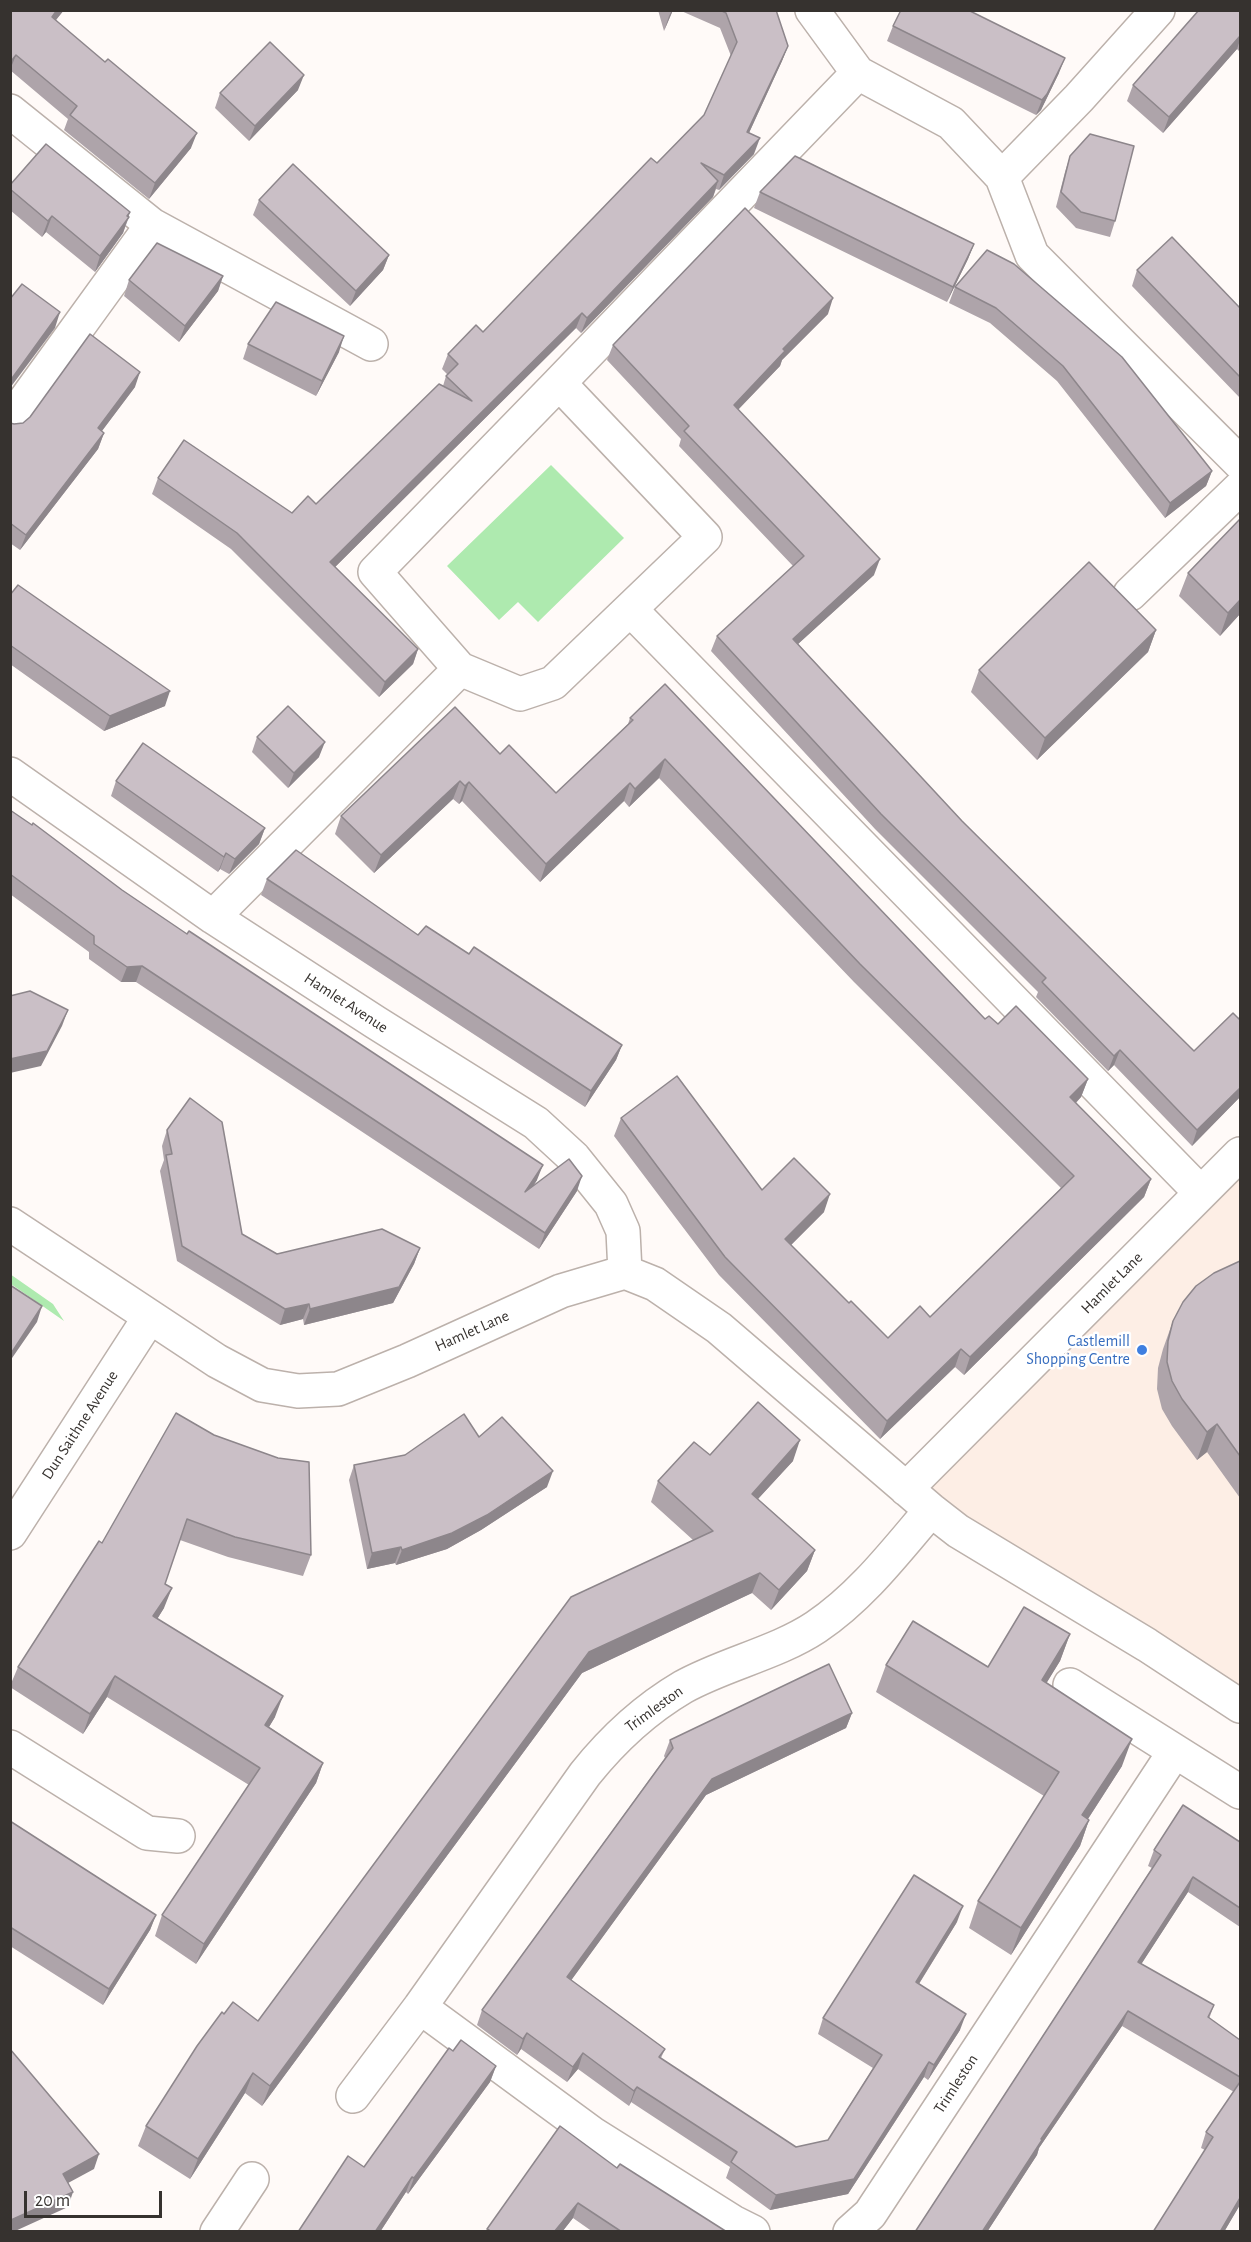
<!DOCTYPE html>
<style>
body{margin:0}
#map{position:relative;width:1251px;height:2242px;overflow:hidden;background:#fffaf8;font-family:"Alegreya Sans",sans-serif}
canvas{display:block}
.frame{position:absolute;inset:0;border:12px solid #36322f;pointer-events:none}
.scale{position:absolute;left:24px;top:2191px;width:138px;height:27px;box-sizing:border-box;border:3px solid #36322f;border-top:0;padding-left:8px;font-size:18px;line-height:21px;white-space:nowrap;color:#36322f;-webkit-text-stroke:4px #fff;paint-order:stroke}
</style>
<div id="map">
<canvas width="1251" height="2242"></canvas>
<div class="frame"></div>
<div class="scale">20 m</div>
</div>
<script>
const ctx = document.querySelector('canvas').getContext('2d');
ctx.lineJoin = 'round';
function fill(path, color) {
  ctx.fillStyle = color;
  ctx.fill(path, 'evenodd');
}
function trace(path, color, width, dash) {
  ctx.strokeStyle = color;
  ctx.lineWidth = width;
  ctx.lineCap = dash ? 'butt' : 'round';
  ctx.setLineDash(dash || []);
  ctx.stroke(path);
}
function drawText(font, color, halo, rows, align = 'center') {
  ctx.font = font + ' "Alegreya Sans",sans-serif';
  ctx.lineWidth = 5;
  ctx.setLineDash([]);
  ctx.textBaseline = 'middle';
  ctx.strokeStyle = halo;
  ctx.fillStyle = color;
  for (const [text, x, y, turn = 0] of rows) {
    ctx.save();
    ctx.translate(x, y);
    ctx.rotate((+turn || 0) * Math.PI / 180);
    ctx.textAlign = isNaN(turn) ? turn : align;
    if (halo) ctx.strokeText(text, 0, 0);
    ctx.fillText(text, 0, 0);
    ctx.restore();
  }
}
const built = new Path2D(`
 M1240,1154v552l-282,-175 -38,-57z`);
const green = new Path2D(`
 M551,465l73,73 -86,84 -20,-20 -19,18 -52,-54z
 M10,1274l43,30 11,17 -53,-37z`);
const minor = new Path2D(`
 M812,10l46,63 93,50 51,54 30,78 208,208
 M10,111l142,114 219,119
 M1002,177l77,-79 79,-88
 M559,383l299,-310
 M10,421l142,-196
 M1130,594l110,-106
 M630,609l571,584
 M10,774l203,143 162,105 161,101 38,35 37,46 12,27 2,41
 M213,917l247,-248 60,25 33,-11 152,-146 -146,-154 -184,189 85,97
 M10,1224l207,137 45,24 36,6 40,-2 69,-28 154,-70 64,-19 30,12 64,44 212,182 27,21 189,114 93,61
 M906,1489l334,-335
 M10,1533l139,-215
 M1070,1685l170,107
 M10,1747l137,86 31,3
 M420,2007l173,127 140,88 20,10
 M353,2096l67,-89 165,-233c28,-35 59,-64 98,-87 41,-23 94,-34 133,-60 45,-30 80,-76 115,-117
 M217,2232l35,-53
 M850,2232l20,-18 305,-463`);
const wall = new Path2D(`
 M10,10h54l-8,10 135,128 -42,51 -85,-69 4,-11 -58,-49z
 M658,10h15l-9,21z
 M679,10h97l12,36 -6,15 -33,72 5,21 -35,36 -3,-1 -3,8 -132,136 -5,-5 -241,239 83,82 -5,15 -34,33 -148,-148 -79,-55 6,-16 134,35 24,-9 127,-118 3,-10 2,-1 -6,-6 6,-15 35,-22 174,-169 47,-48 27,-59 -11,-28z
 M1240,10v42l-3,-3 -74,84 -36,-32 6,-16z
 M893,26l166,47 -18,37 -5,5 -149,-74z
 M298,90l-49,51 -34,-33 5,-15z
 M1070,156l45,65 -5,16 -34,-9 -20,-21 9,-35z
 M10,185l119,32 -6,16 -28,39 -49,-40 -4,5 -32,-27z
 M760,192l214,52 -6,15 -21,43 -193,-94z
 M259,200l130,55 -6,15 -33,36 -97,-91z
 M987,250l225,221 -6,15 -41,32 -108,-137 -67,-58 -41,-20 6,-16z
 M1137,270l103,38v90l-108,-112z
 M223,276l-5,15 -39,51 -55,-46 5,-16z
 M828,314l-46,46 -2,6 -42,44 136,165 -76,69 164,177 232,230 46,-34v80l-48,49 -78,-81 -6,6 -72,-74 2,-5 -163,-163 -164,-178 6,-15 76,-70 -114,-120 2,-7 -74,-79 6,-15z
 M248,344l91,8 -23,44 -73,-37z
 M135,387l-33,44 2,2 -6,16 -78,101 -10,-7v-120l4,1 9,-1z
 M1240,519v95l-20,22 -41,-40 9,-23z
 M10,595l155,111 -61,25 -94,-67z
 M1156,630l-8,22 -111,108 -66,-68 8,-22z
 M630,718l355,301 13,5 90,55 -7,18 -5,6 75,76 -7,18 -180,178 -9,-8 -75,72 -161,-164 -105,-139 7,-18 141,72 62,22 -33,33 58,58 39,35 42,-21 131,-129 -207,-206 -195,-204 -30,29 -5,-6 -84,81 -78,-81 -3,3 -6,-5 -79,74 -39,-39 6,-18 159,-62 56,39 72,-69z
 M257,737l62,20 -31,31 -36,-36z
 M116,781l149,47 -6,16 -30,30 -9,-5 -2,3 -107,-76z
 M10,810l112,80 415,290 -3,5 43,6 -38,58 -403,-267h-15l-32,-23v-7l-79,-58z
 M267,879l202,75 153,91 -6,15 -31,47 -324,-212z
 M167,1130l75,104 35,20 143,-6 -6,16 -21,39 -89,22 -1,-6 -23,6 -103,-64 -17,-90 4,-11 -2,-14z
 M1240,1261v237l-33,-46 -10,8 -25,-34 -10,-17 -5,-20 1,-21 5,-19 10,-28z
 M214,1435l97,120 -8,21 -75,-19 -48,-17 -15,44 -1,24 -7,11 118,98 -6,10 54,36 -7,20 -120,181 -41,-28 7,-21 87,-130 -142,-88 -24,37 -73,-47v-1l8,-19 84,-124z
 M479,1437l68,50 -66,43 -34,19 -51,16 -1,-2 -28,6 -18,-89 5,-15 51,-10z
 M710,1455l83,6 -35,38 57,51 -8,21 -36,39 -19,-17 -170,80 -320,433 -17,-13 -55,86 -52,-33 8,-20 78,-112 34,7 435,-481 -42,-38 7,-21z
 M1070,1634l-10,27 -14,22 76,83 -34,53 1,1 -9,26 -69,109 -42,-27 9,-27 66,-105 -168,-104 10,-27 102,2z
 M852,1713l-6,15 -140,67 -135,185 94,69 -4,9 135,89 32,-7 45,-72 -55,-34 5,-16 134,-96 -38,62 41,46 -32,50 -4,-3 -76,117 -78,16 -44,-32 4,-11 -99,-65 -2,4 -51,-37 -11,13 -46,-33 -4,6 -40,-30 5,-15 183,-252 -1,-2 6,-16z
 M10,1821l146,94 -6,15 -47,75 -93,-59z
 M1240,1842v85l-52,-35 -47,72 73,41 -5,14 31,21v164l-16,28h-71l52,-82 -4,-2 5,-16 28,-40 -112,-66 -83,122 -2,7 -50,77h-72l237,-364 -4,-2 6,-16z
 M453,2051l43,15 -6,16 -82,112 -2,-2 -26,40h-82l66,-65z
 M617,2168l110,64h-134l-20,-14 -11,14h-76l1,-3z`);
const shadedWall = new Path2D(`
 M57,10h7l-18,22 6,-15z
 M672,10h1l-9,21 5,-15z
 M1240,36v4l-3,9 -74,84 6,-16z
 M788,46l-6,15 -40,87 5,-16z
 M16,55l-6,15v-6l2,-4z
 M1065,58l-6,15 -18,37 -5,5 6,-15z
 M304,75l-6,15 -49,51 6,-15z
 M197,133l-6,15 -42,51 6,-16z
 M760,138l-6,16 -35,36 5,-15z
 M718,181l-5,16 -132,136 6,-15z
 M130,212l-7,21 -28,39 5,-16z
 M52,216l-6,16 -4,5 6,-16z
 M974,244l-6,15 -21,43 6,-15z
 M389,255l-6,15 -33,36 6,-15z
 M223,276l-5,15 -39,51 6,-16z
 M833,298l-5,16 -46,46 -2,6 -52,54 6,-15 49,-56z
 M60,312l-5,16 -45,60v-7z
 M582,313l-6,15 -251,249 5,-15z
 M344,336l-5,16 -23,44 6,-15z
 M140,372l-5,15 -43,57 6,-16z
 M104,433l-6,16 -78,101 6,-15z
 M1212,471l-6,15 -41,32 5,-15z
 M880,559l-6,16 -87,79 6,-15z
 M1240,600v14l-20,22 8,-23z
 M1156,630l-8,22 -111,108 8,-22z
 M418,649l-5,15 -34,33 6,-15z
 M170,691l-5,15 -61,25 6,-15z
 M325,742l-6,15 -31,31 6,-15z
 M665,759l-6,19 -30,29 6,-18z
 M460,781l-7,18 -79,74 7,-18z
 M469,782l-7,19 -3,3 6,-18z
 M630,783l-6,18 -84,81 6,-18z
 M265,828l-6,16 -30,30 6,-15z
 M226,853l-6,16 -2,3 6,-15z
 M142,966l-6,16h-15l6,-15z
 M68,1010l-6,16 -21,40 -31,7v-14z
 M622,1045l-6,15 -31,47 6,-16z
 M1120,1050l-6,15 -6,6 6,-15z
 M1088,1079l-7,18 -17,18 6,-18z
 M1240,1088v9l-48,49 5,-16z
 M543,1165l-6,15 -18,27 6,-15z
 M582,1176l-5,15 -38,58 6,-16z
 M1151,1179l-7,18 -180,178 6,-18z
 M830,1194l-6,18 -45,45 6,-18z
 M420,1248l-6,16 -21,39 -89,22 6,-16z
 M309,1304l-6,15 -23,6 5,-16z
 M42,1306l-5,16 -27,39v-6z
 M961,1349l-6,18 -75,72 7,-18z
 M1217,1424l-10,28 -10,8 10,-28z
 M800,1440l-7,21 -49,53 8,-20z
 M553,1471l-6,16 -66,43 -34,19 -51,16 6,-15z
 M401,1547l-6,16 -28,6 5,-16z
 M815,1550l-8,21 -36,39 8,-20z
 M760,1573l-8,20 -170,80 -320,433 8,-20 319,-434z
 M172,1588l-8,20 -18,29 7,-21z
 M1070,1634l-10,27 -28,46 10,-27z
 M115,1676l-8,21 -24,37 7,-20z
 M283,1696l-8,21 -17,28 7,-20z
 M852,1713l-6,15 -140,67 -144,198 5,-16 145,-198z
 M1132,1739l-10,27 -49,76 9,-27z
 M323,1763l-7,20 -120,181 8,-20z
 M1089,1820l-9,26 -69,109 10,-27z
 M1193,1877l-5,15 -55,85 5,-15z
 M963,1906l-6,16 -47,76 6,-16z
 M156,1915l-6,15 -47,75 6,-16z
 M1128,2011l-6,15 -83,122 -2,7 -50,77h-5l59,-93z
 M966,2014l-6,16 -32,50 6,-15z
 M527,2033l-6,16 -4,6 6,-16z
 M583,2053l-5,16 -11,13 6,-15z
 M929,2062l-5,15 -76,117 -78,16 6,-15z
 M496,2066l-6,16 -82,112 6,-16z
 M253,2073l-8,20 -55,86 8,-20z
 M637,2087l-6,15 -2,4 5,-15z
 M99,2154l-5,15 -37,20 6,-15z
 M412,2177l-6,15 -26,40h-5z
 M73,2192l-5,15 -55,25h-3l1,-12z
 M1240,2194v11l-16,27h-4z
 M578,2203l-5,15 -11,14h-8z`);
const building = new Path2D(`
 M10,10h47l-5,7 53,45 3,-3 89,74 -42,50 -85,-68 7,-9 -61,-51 -4,5 -2,-1z
 M720,10h56l12,36 -41,86 13,6 -36,37 -23,-12 17,18 -131,137 -5,-5 -252,249 88,87 -33,33 -148,-149 -79,-55 26,-38 108,73 16,-17 8,8 123,-120 33,17 -26,-25 12,-12 -10,-10 28,-29 7,7 168,-174 6,5 47,-48 33,-73 -11,-29z
 M901,10h67l97,48 -18,36 -5,6 -149,-74z
 M1199,10h41v26l-71,81 -36,-32z
 M270,42l34,33 -49,51 -35,-33z
 M1090,134l44,12 -19,75 -34,-9 -20,-20 9,-36z
 M46,144l84,68 -3,4 2,1 -29,39 -48,-40 -4,5 -38,-32v-4z
 M795,156l179,88 -21,43 -193,-95z
 M293,164l96,91 -33,36 -97,-91z
 M745,208l88,90 -50,51 2,2 -51,54 146,154 -87,80 169,182 232,230 39,-38 6,6 1,-2v71l-43,42 -77,-80 -6,6 -72,-74 4,-4 -165,-164 -164,-178 87,-80 -120,-125 5,-5 -76,-81z
 M1172,237l68,71v69l-103,-107z
 M157,243l66,33 -38,50 -56,-46z
 M987,250l27,14 108,93 90,114 -42,32 -107,-137 -67,-58 -41,-21z
 M22,284l38,28 -50,69v-82z
 M276,302l68,34 -22,45 -74,-37z
 M90,334l50,38 -42,56 6,5 -78,102 -16,-12v-100l4,1 9,-1 7,-6z
 M1240,519v81l-12,13 -40,-40z
 M1089,562l67,68 -111,108 -66,-68z
 M18,585l152,106 -60,25 -100,-71v-50z
 M665,684l320,335 4,-3 9,8 18,-18 72,73 -18,18 81,82 -181,178 -9,-8 -74,72 -162,-164 -104,-139 56,-42 85,114 32,-32 36,36 -45,45 64,64 2,-2 37,37 32,-32 10,11 144,-141 -214,-212 -195,-205 -30,30 -5,-6 -84,81 -77,-82 -4,4 -5,-5 -79,74 -40,-39 114,-109 45,47 9,-9 47,48 77,-73 -3,-2z
 M288,706l37,36 -31,31 -37,-36z
 M143,743l122,85 -30,31 -9,-6 -2,4 -108,-76z
 M10,810l22,15 1,-2 89,67 65,44 2,-3 354,234 -18,27 44,-33 13,17 -37,57 -403,-267 -15,1 -33,-23v-8l-84,-62z
 M296,850l122,85 8,-9 43,28 5,-7 148,98 -31,46 -324,-212z
 M30,991l38,19 -21,41 -37,8v-63z
 M190,1098l32,24 20,112 35,20 105,-25 38,19 -21,39 -89,22 -1,-5 -24,5 -103,-63 -16,-91 6,-1 -5,-24z
 M1240,1261v195l-23,-32 -10,8 -25,-33 -10,-18 -5,-19 1,-21 5,-20 10,-19 13,-16 18,-13z
 M10,1285l32,21 -32,49z
 M758,1402l42,38 -48,54 63,56 -36,40 -19,-17 -171,79 -319,434 -17,-13 -55,86 -52,-33 51,-80 25,-34 2,2 9,-12 25,19 313,-424 142,-66 -55,-50 36,-39 16,13z
 M176,1413l38,22 64,23 31,4 2,93 -76,-18 -48,-18 -22,65 7,4 -19,28 130,80 -18,29 58,38 -119,181 -42,-29 98,-147 -145,-92 -25,38 -72,-47 81,-126 3,2z
 M464,1414l15,23 23,-20 51,54 -66,44 -35,18 -50,17 -1,-3 -29,6 -18,-88 51,-10z
 M1024,1607l46,27 -28,46 90,59 -50,76 7,5 -68,108 -43,-27 81,-129 -173,-107 27,-44 75,46z
 M829,1664l23,49 -140,66 -145,198 98,72 -6,8 137,90 32,-7 54,-85 -59,-37 91,-143 49,31 -47,76 50,32 -32,51 -5,-3 -75,117 -78,16 -45,-33 6,-10 -100,-65 -3,4 -51,-38 -10,14 -46,-34 -4,6 -41,-29 191,-262 -3,-8z
 M1183,1805l57,37v66l-47,-31 -55,85 76,43 -6,12 32,23v37l-112,-66 -87,128 1,1 -60,92h-67l246,-377 -7,-5z
 M10,1821l146,94 -47,74 -99,-62z
 M461,2040l35,26 -82,112 -2,-1 -37,55h-77l50,-76 16,11 85,-119 4,3z
 M10,2049l89,105 -36,20 10,18 -62,28z
 M1240,2082v116l-20,34h-67l60,-95 -7,-5z
 M560,2126l57,42 3,-4 107,68h-105l-44,-29 -24,29h-62l-5,-3z`);
const markers = [
 [1142,1350,6,"#3f7fe0"]
];
const streetNames = [
 ["Hamlet Avenue",346,1003,33],
 ["Hamlet Lane",1112,1283,-45],
 ["Hamlet Lane",472,1331,-24],
 ["Dun Saithne Avenue",80,1425,-57],
 ["Trimleston",654,1709,-36],
 ["Trimleston",956,2084,-57]
];
const shopNames = [
 ["Castlemill",1130,1341],
 ["Shopping Centre",1130,1359]
];
fill(built, '#fdeee5');
fill(green, '#aeeaaf');
trace(minor, '#bcb1ab', 36);
trace(minor, '#fff', 33);
fill(wall, '#aea4aa');
fill(shadedWall, '#8d868b');
fill(building, '#cabfc6');
trace(building, '#8d868b', 1.5);
for (const [x, y, r, color] of markers) {
  const dot = new Path2D();
  dot.arc(x, y, r, 0, 2 * Math.PI);
  ctx.fillStyle = color;
  ctx.fill(dot);
  trace(dot, '#fff', 2);
}
drawText('16px', '#36322f', '#fff', streetNames);
drawText('16px', '#366cbe', '#fff', shopNames, 'right');
</script>
